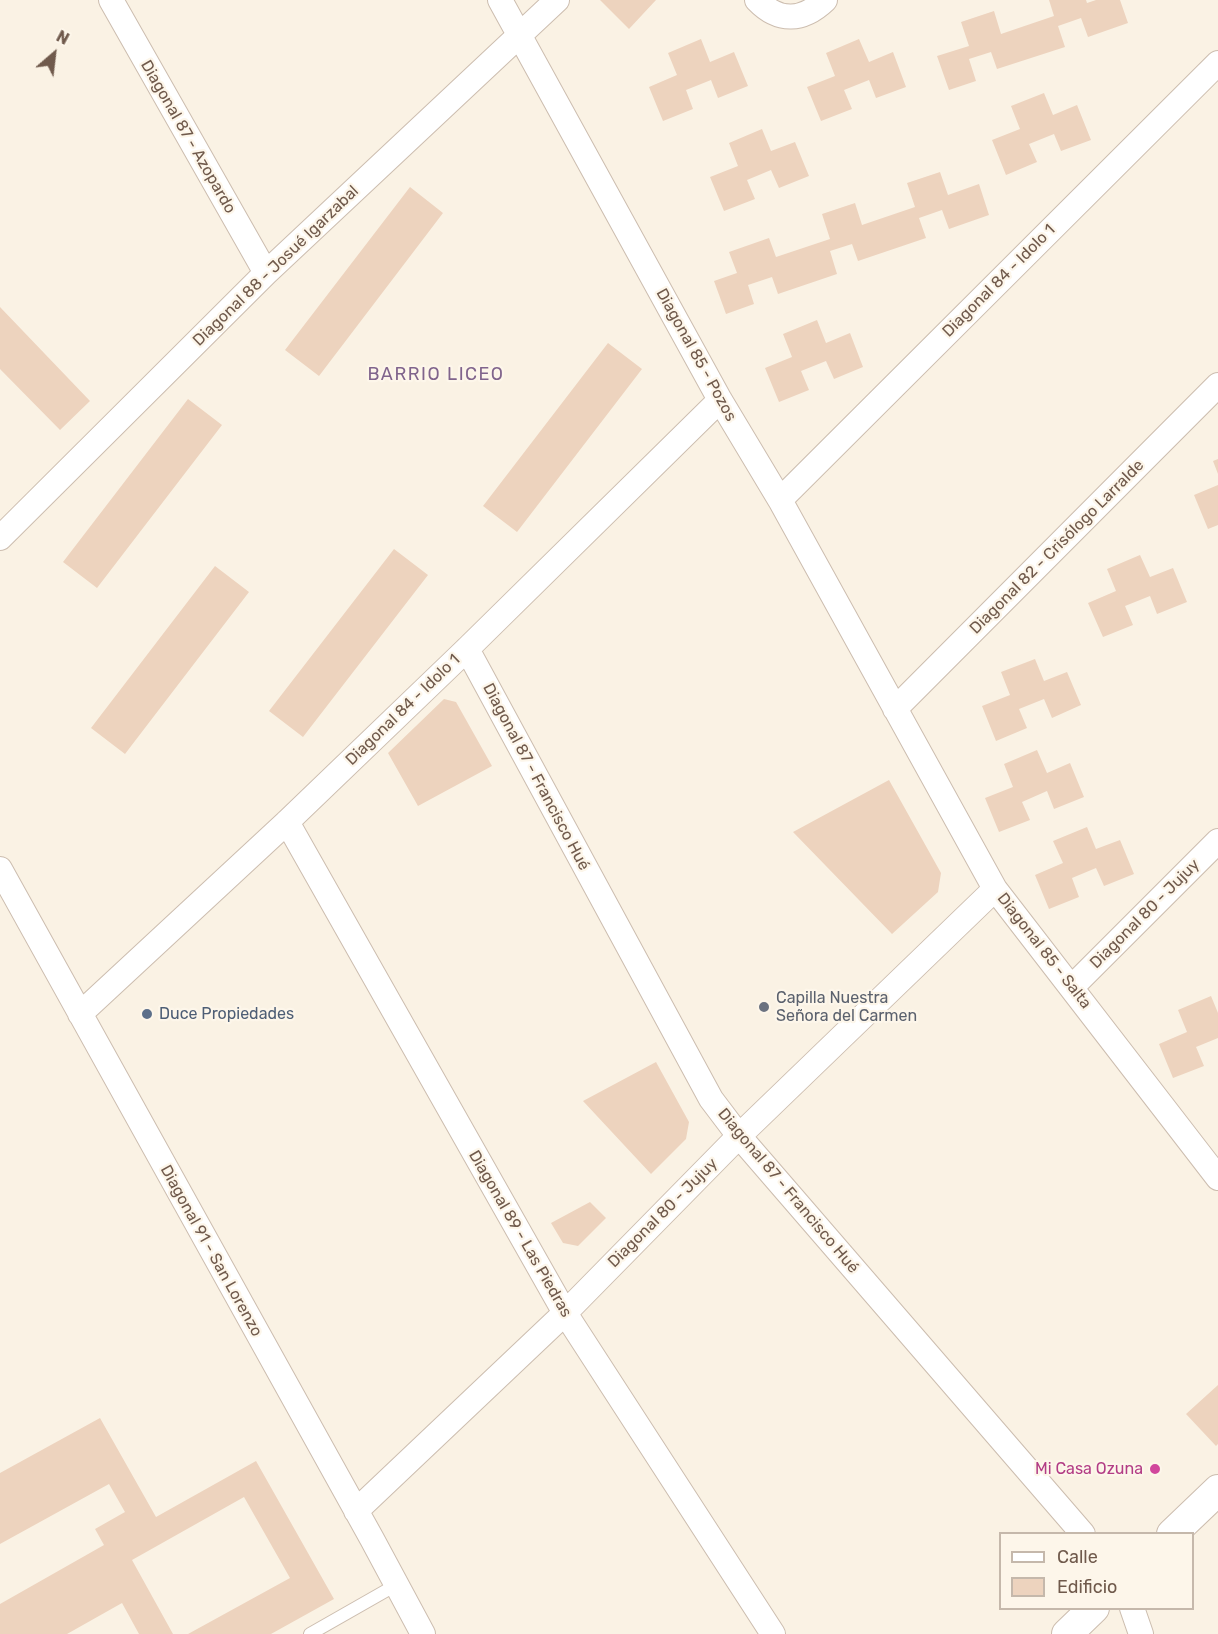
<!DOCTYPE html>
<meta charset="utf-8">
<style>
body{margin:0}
#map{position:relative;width:1218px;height:1634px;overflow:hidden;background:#faf2e4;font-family:Rubik,sans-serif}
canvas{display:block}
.legend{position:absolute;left:999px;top:1532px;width:195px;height:78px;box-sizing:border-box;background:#fdf6ea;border:2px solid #c5b8ab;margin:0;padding:8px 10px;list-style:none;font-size:18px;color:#705a4c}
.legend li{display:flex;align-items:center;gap:12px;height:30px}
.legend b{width:30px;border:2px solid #c5b8ab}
.north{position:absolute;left:24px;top:24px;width:60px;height:60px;-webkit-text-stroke:4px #fdf6ea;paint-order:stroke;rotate:28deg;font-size:16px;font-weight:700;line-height:24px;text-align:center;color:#705a4c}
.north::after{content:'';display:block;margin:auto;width:21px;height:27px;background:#705a4c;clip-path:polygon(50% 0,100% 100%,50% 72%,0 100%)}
</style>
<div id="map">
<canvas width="1218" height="1634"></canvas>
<ul class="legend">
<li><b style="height:8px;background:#fff"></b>Calle</li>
<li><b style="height:16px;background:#edd3be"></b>Edificio</li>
</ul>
<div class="north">N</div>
</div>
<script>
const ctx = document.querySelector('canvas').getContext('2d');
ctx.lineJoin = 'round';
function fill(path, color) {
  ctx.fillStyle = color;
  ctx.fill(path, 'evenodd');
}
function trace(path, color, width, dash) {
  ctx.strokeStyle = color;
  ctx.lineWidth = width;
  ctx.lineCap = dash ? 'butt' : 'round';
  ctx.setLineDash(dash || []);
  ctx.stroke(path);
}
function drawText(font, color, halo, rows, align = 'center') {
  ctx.font = font + ' Rubik,sans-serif';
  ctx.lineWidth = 4.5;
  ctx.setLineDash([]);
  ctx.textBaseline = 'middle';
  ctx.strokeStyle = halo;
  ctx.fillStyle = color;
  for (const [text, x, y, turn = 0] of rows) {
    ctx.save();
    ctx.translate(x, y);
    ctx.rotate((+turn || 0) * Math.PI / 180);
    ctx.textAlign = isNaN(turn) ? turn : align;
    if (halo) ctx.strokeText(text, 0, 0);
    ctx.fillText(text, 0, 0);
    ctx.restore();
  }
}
const building = new Path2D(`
 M600,0h56l-27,29z
 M1049,0h37l1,3 9,-3h24l8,23 -40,14 -7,-19 -23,8 7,21 -68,22 -6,-17 -22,7 7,22 -27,9 -12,-34 32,-10 -8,-24 33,-11 7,23 53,-18z
 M701,39l9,23 24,-10 14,34 -30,12 -7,-18 -25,10 7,19 -30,12 -14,-34 28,-12 -9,-22z
 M859,39l10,23 24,-10 13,35 -30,11 -7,-18 -25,10 8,19 -31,12 -14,-34 28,-11 -9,-23z
 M1044,93l9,22 24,-10 14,35 -30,11 -7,-17 -25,10 8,18 -31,13 -14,-35 28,-11 -9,-23z
 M762,129l9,22 24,-9 14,34 -30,12 -8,-18 -24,10 8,19 -31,12 -14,-34 28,-11 -9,-23z
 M940,172l8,23 31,-11 10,31 -40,14 -7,-19 -23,8 7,20 -68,23 -6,-17 -22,7 7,23 -59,20 -6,-17 -24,8 6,19 -28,10 -12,-33 23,-8 -8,-21 40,-14 7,19 54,-18 -8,-25 33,-11 7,22 53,-18 -8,-24z
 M410,187l33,26 -124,163 -34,-26z
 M0,307l90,94 -30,29 -60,-61z
 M817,320l9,23 24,-10 13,34 -29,12 -8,-18 -25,10 8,19 -30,12 -14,-34 27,-11 -9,-23z
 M608,343l34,26 -125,163 -34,-26z
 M188,399l34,26 -125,163 -34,-26z
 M1218,459v15l-5,-13z
 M1218,485v40l-10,4 -14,-34z
 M394,549l34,26 -125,162 -34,-26z
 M1140,555l10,22 23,-9 14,34 -30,12 -7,-18 -25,10 8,19 -30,12 -15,-34 28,-12 -9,-22z
 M215,566l34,26 -124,162 -34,-26z
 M1035,659l9,22 23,-9 14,33 -29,13 -8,-19 -25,10 8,19 -31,13 -14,-35 28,-11 -9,-23z
 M444,699l12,3 36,64 -74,40 -30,-53z
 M1037,750l10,23 23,-10 14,34 -30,12 -7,-18 -25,11 8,18 -31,12 -14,-34 28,-11 -9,-23z
 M889,780l52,93 -3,19 -46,42 -99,-102z
 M1087,827l9,22 24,-9 14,34 -30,12 -8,-18 -24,10 7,19 -30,12 -14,-34 28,-12 -10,-22z
 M1211,996l7,17v25l-22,9 8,19 -31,12 -14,-34 28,-12 -9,-22z
 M656,1062l33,60 -3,17 -35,35 -68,-73z
 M590,1202l16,16 -28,28 -15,-3 -12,-20z
 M1218,1385v59l-2,2 -30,-32z
 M100,1418l56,99 100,-56 78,138 -63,35h-83l102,-56 -46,-81 -112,63 41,74h-34l-17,-31 -55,31h-67v-30l104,-59 -9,-16 30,-17 -16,-28 -109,60v-71z`);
const service = new Path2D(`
 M310,1634l86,-49`);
const minor = new Path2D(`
 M111,0l155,273
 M500,0l220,400 60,100 215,389 223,289
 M757,0c22,23 46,21 68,0
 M780,500l438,-437
 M0,538l266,-265 291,-273
 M467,649l244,450 28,37 344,398
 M895,709l323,-324
 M287,822l278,491 208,321
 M0,869l372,670 51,95
 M1072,987l146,-146
 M80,1014l207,-192 180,-173 253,-249
 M356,1511l209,-198 174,-177 256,-247
 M1132,1608l9,26`);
const tertiary = new Path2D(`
 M1172,1534l46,-44
 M1067,1634l27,-26`);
const markers = [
 [764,1007,6,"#6b7280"],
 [147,1014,6,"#5c6f8a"],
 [1155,1469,6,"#d1479c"]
];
const streetNames = [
 ["Diagonal 87 - Azopardo",188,137,60],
 ["Diagonal 88 - Josué Igarzabal",276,266,-44],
 ["Diagonal 84 - Idolo 1",999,281,-45],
 ["Diagonal 85 - Pozos",696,355,61],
 ["Diagonal 82 - Crisólogo Larralde",1057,547,-45],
 ["Diagonal 84 - Idolo 1",403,710,-44],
 ["Diagonal 87 - Francisco Hué",536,777,62],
 ["Diagonal 80 - Jujuy",1145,914,-45],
 ["Diagonal 85 - Salta",1044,951,52],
 ["Diagonal 87 - Francisco Hué",788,1191,50],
 ["Diagonal 80 - Jujuy",663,1213,-45],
 ["Diagonal 89 - Las Piedras",520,1234,60],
 ["Diagonal 91 - San Lorenzo",211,1251,61]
];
const worshipNames = [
 ["Capilla Nuestra",776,998],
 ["Señora del Carmen",776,1016]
];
const serviceNames = [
 ["Duce Propiedades",159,1014]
];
const hotelNames = [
 ["Mi Casa Ozuna",1143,1469]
];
const neighbourhoodNames = [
 ["BARRIO LICEO",436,375]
];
fill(building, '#edd3be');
trace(service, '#ccbdaf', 14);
trace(minor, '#ccbdaf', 26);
trace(tertiary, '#ccbdaf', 32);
trace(service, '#fff', 12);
trace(minor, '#fff', 24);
trace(tertiary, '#fff', 30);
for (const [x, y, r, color] of markers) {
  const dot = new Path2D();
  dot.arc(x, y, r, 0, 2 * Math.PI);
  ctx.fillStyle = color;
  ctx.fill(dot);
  trace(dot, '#fdf6ea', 2);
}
drawText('16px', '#705a4c', '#fdf6ea', streetNames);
drawText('16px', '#5b616d', '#fdf6ea', worshipNames, 'left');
drawText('16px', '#4e5e75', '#fdf6ea', serviceNames, 'left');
drawText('16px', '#b23c85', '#fdf6ea', hotelNames, 'right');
ctx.letterSpacing = '1.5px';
drawText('18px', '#80648c', '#fdf6ea', neighbourhoodNames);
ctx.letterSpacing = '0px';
</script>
